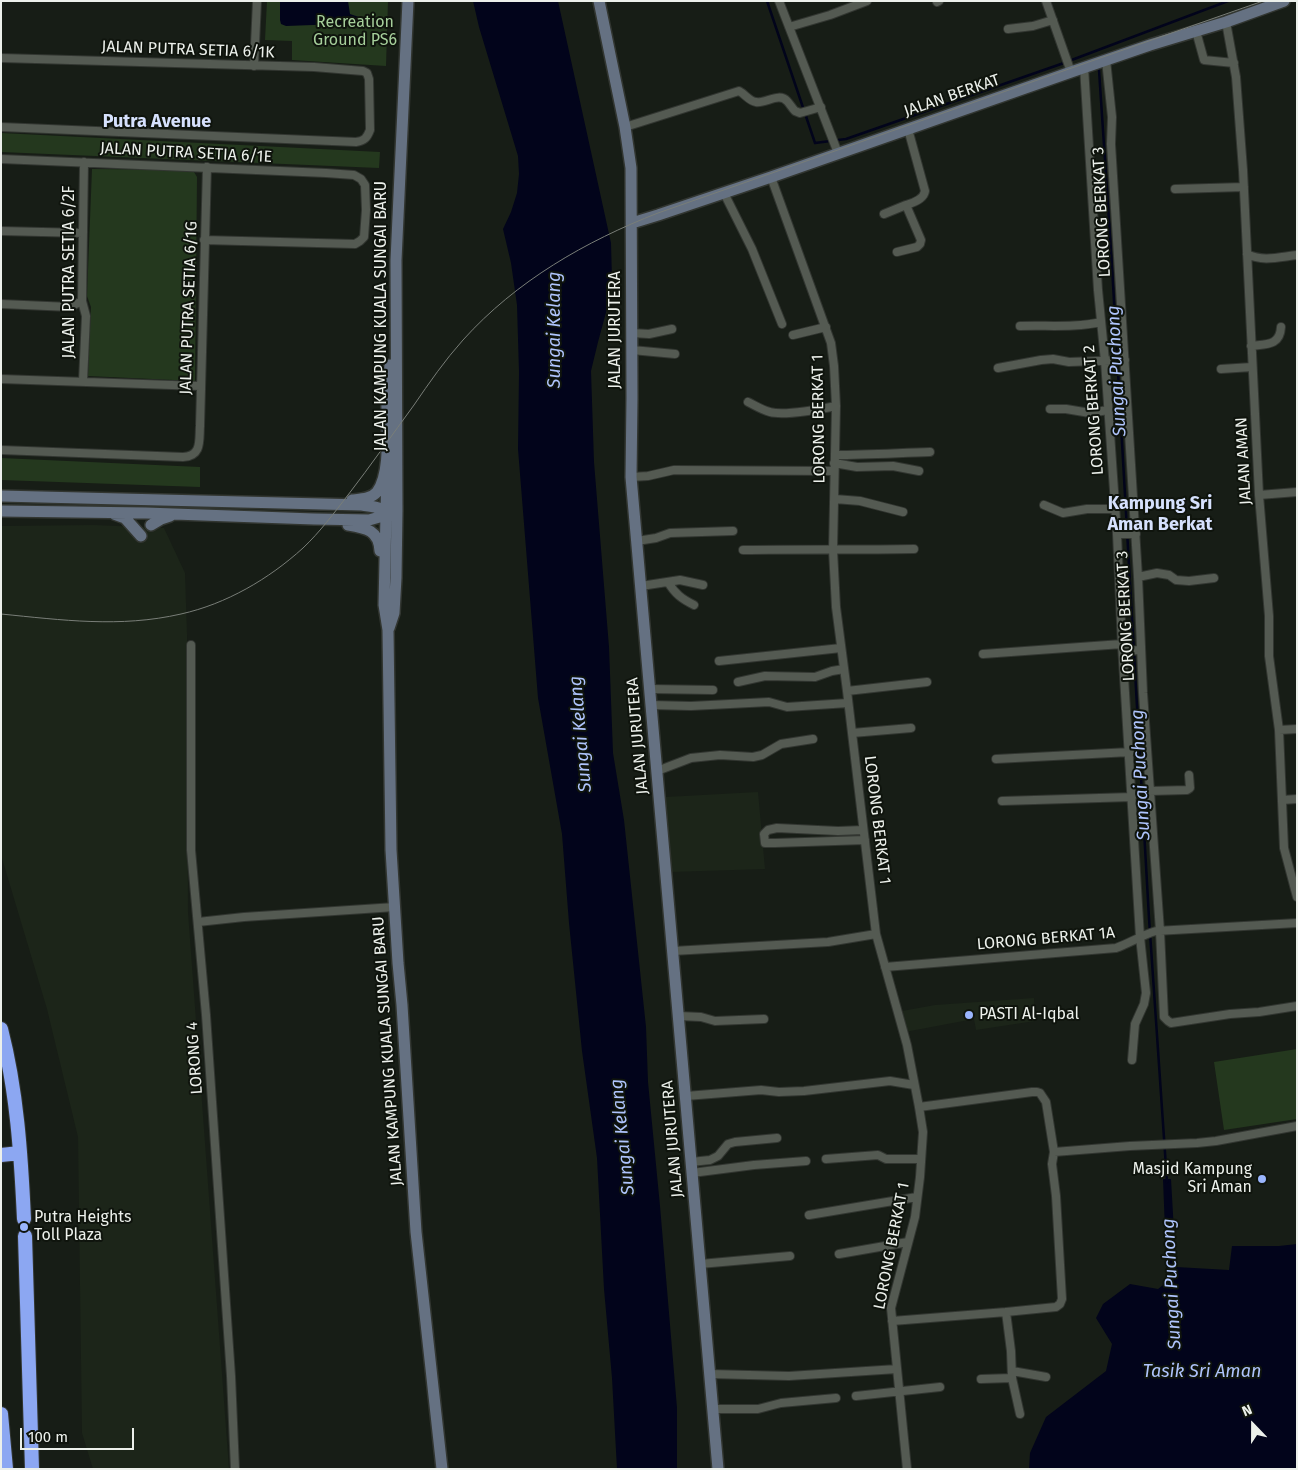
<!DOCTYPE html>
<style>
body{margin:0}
#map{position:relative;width:1298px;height:1470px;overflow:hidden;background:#171d16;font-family:"Fira Sans",sans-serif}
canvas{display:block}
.frame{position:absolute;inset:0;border:2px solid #ecf0eb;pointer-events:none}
.north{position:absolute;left:1228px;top:1400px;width:50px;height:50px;-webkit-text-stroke:4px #0f140d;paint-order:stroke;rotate:338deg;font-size:14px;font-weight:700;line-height:20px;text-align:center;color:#ecf0eb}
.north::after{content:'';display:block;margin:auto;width:18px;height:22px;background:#ecf0eb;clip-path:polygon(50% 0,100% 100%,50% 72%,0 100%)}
.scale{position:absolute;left:20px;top:1428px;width:114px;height:22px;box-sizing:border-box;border:2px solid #ecf0eb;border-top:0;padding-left:6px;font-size:15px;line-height:18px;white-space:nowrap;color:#ecf0eb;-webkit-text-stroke:4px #0f140d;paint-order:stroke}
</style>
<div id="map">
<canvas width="1298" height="1470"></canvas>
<div class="frame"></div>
<div class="north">N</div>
<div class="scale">100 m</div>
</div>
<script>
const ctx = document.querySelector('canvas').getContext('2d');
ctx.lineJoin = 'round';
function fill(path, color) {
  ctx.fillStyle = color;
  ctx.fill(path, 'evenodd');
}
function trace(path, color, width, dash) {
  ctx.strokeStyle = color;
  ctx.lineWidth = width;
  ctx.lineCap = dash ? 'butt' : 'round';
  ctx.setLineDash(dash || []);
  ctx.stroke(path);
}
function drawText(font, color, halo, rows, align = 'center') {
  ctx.font = font + ' "Fira Sans",sans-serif';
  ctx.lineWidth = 4;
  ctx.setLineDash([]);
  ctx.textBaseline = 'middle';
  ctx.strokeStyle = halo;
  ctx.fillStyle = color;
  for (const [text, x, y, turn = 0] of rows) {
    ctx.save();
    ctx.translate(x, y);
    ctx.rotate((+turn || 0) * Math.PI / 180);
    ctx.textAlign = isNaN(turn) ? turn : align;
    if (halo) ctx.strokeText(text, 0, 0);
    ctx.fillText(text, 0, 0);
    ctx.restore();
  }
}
const built = new Path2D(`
 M94,525l70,3 21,45 2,61 1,278 41,557h-136l-11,-36 -4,-296 -31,-128 -46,-154v-329z
 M758,792l7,77 -94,3 -6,-75z
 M1034,998l1,23 -59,9 -2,-11 -69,13 -3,-21 33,-6z`);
const green = new Path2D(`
 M267,1h121l-2,65 -94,-6v-19l-27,-1z
 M1,133l379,19 -1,16 -378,-16z
 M92,169l98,1 4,2 3,5 -2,204 -107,-5 3,-69 -4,-11z
 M1,458l199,9v20l-199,-7z
 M1297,1049v70l-73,11 -10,-68z`);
const water = new Path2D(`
 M280,1h68l2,13 9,3 1,6 -13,-1 -7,2 -54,2 -5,-2 -1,-4z
 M473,1h85l53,242 1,37 -4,25 -10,37 -7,29 3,91 15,185 4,106 11,67 22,207 2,55 12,124 17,202v61h-60l-5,-91 -8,-89 -7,-131 -15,-107 -13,-128 -7,-89 -24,-136 -20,-249 1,-77 -2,-67 -6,-42 -8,-34 8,-17 6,-19 2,-19 -1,-18 -39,-129z
 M1163,1179h8l5,88 53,3 3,-24h47l18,-2v225h-268l1,-16 16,-36 60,-46 6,-27 -16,-26 7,-14 27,-20 28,5 9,-7z`);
const stream = new Path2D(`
 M767,1l48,142 31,-4 215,-75 167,-63
 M1099,70l13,196 37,652 18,264`);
const street = new Path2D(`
 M779,1l59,152
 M1046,1l25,71
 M937,2l2,-1
 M1226,22l10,55 7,93 16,325 10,121v40l10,74 5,118 13,49
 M789,27l41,-12 37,-14
 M1008,29l25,-3 20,-6
 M1196,31l8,29 30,3
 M1,58l313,9 49,4 4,2 2,6 1,51c-3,8 -6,11 -14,12l-355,-15
 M1106,60l6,57 -1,27 27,433 5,116 17,238 4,86 4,4 3,2 59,-9 29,-2 38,-6
 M254,66l3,-65
 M1084,67l14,223 7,71 12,173 5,110 18,293 6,56 -2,11 -9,20 -3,36
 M625,127l114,-36c6,3 10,10 17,11 9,2 23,-10 31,-1 3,3 5,7 8,10l5,2 21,-6
 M1,159l325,14 28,2 7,4 4,6 1,25 -2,27 -4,4 -5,3 -151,-4
 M771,177l60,166 3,23 2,40 -3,144 3,57 11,84 29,243 31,111 12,62 4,25 -3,45 -5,40 -24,91 16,161
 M1175,189l69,-2
 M724,193l28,56 30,75
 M884,214l22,-9
 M1,231l82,2
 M897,252l20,-5 3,-3 1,-4 -15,-35c7,-2 18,-6 19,-14l-17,-62
 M1247,254c16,8 32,3 50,1
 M1,304l69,3 12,-6
 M1020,326c27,-1 55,2 81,-4
 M632,333l17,1 23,-5
 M793,335l33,-8
 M1251,346c15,-2 29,0 30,-19
 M632,350l43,4
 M998,368l43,-8 12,-1 16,3 56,-2
 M1221,369l31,-2
 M1,379l199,7
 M83,381l3,-65 -4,-15 2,-139
 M748,402c8,4 14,8 22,10 13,4 51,-3 66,-6
 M1050,409h16l24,4 18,-3
 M1,450l182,7c19,-1 16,-16 17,-31l7,-259
 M835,455c31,0 63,-2 95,-3
 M834,463l23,4 36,-1 26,5
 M631,477l17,-1 26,-6 160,1
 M1259,495l38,-3
 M835,499l25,2 43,11
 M1044,505l19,8 24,-4h28
 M1117,534h19
 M637,541l19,-3 14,-5 63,-2
 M743,550c57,-1 114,0 171,-1
 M1138,577l19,-4 12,2 7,5 13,1 25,-3
 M668,582c7,12 14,17 26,23
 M641,586l39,-6 23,5
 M191,645v205l15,165 25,361 4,93
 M1123,651l18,-1
 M983,654l139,-10
 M719,661l122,-13
 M738,682l27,-6 50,1 17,-6 12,-2
 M650,689l63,1
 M847,691l80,-9
 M651,705l40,1 78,-4 18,5 61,-4
 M1279,730l18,-1
 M852,733l59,-5
 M996,759l134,-7
 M657,771l34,-13 29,-3 33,2 9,-2 19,-11 32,-5
 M1150,791l37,-1 3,-2 -1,-13
 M1282,800l15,-1
 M1002,801l130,-4
 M863,830l-25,1 -61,-3 -9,2 -4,4 1,9h10l90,-3
 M198,922l46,-5 151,-10
 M673,951l155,-9 48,-8
 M885,967l231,-19c14,-5 26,-13 40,-17l141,-8
 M679,1016l22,1 14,4 49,-2
 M686,1096l75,-6 18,2 25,-1 86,-10 24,4
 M1054,1152l76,-6 67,-3 19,-2 81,-15
 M826,1159l52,-4 8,4h35
 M691,1162l19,-2 8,-4 10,-12 7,-2 42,-4
 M692,1173l62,-8 52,-4
 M809,1215l108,-18
 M839,1254l69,-12
 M700,1264l90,-8
 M1006,1312l5,39 1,27 8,36
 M892,1321l114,-9 50,-5 4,-3 2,-5 -6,-103 -4,-32 2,-12 -8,-50 -6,-9 -3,-1h-5l-113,15
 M1012,1371l34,6
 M709,1374l80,2 108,-7
 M981,1379l31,-1
 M856,1396l84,-9
 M713,1409h45l23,-6 55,-5`);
const secondary = new Path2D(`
 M599,1l26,126 6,41 1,230 -1,79 87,992
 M632,223l26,-8 113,-38 300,-105 79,-27 76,-23 58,-21
 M387,468l-3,137 4,25 3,220 7,113 4,42 14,227 26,237
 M1,496l361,9c10,2 21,1 26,11
 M352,500c9,-1 19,-1 25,-8 15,-20 9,-67 10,-92 1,-12 2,-24 3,-35
 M1,511l145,2 168,6 55,1 14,-4 5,-7
 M114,514l11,4 16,18
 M151,525l10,-6 9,-3
 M348,525c18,3 31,5 32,26
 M389,628l5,-15 2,-35 1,-67 -1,-251 12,-259`);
const highway = new Path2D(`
 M1,1029c16,62 20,126 23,190
 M1,1155l19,-2
 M25,1236l7,233
 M1,1414l5,55`);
const tram = new Path2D(`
 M1,614c61,6 119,14 180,0 45,-10 88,-35 122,-66 17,-16 31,-35 45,-53 23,-30 44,-60 66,-90 15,-22 31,-45 49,-65 53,-59 123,-99 195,-127l605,-212`);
const markers = [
 [969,1015,5,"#9ab5fd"],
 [1262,1179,5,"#9ab5fd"],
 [24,1227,5,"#9ab5fd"]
];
const parkNames = [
 ["Recreation",355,23],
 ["Ground PS6",355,41]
];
const streetNames = [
 ["JALAN PUTRA SETIA 6/1K",188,50,2],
 ["JALAN BERKAT",952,96,-19],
 ["JALAN PUTRA SETIA 6/1E",186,153,3],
 ["LORONG BERKAT 3",1102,212,-93],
 ["JALAN PUTRA SETIA 6/2F",70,272,-90],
 ["JALAN PUTRA SETIA 6/1G",189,308,-88],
 ["JALAN KAMPUNG KUALA SUNGAI BARU",382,316,-90],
 ["JALAN JURUTERA",616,330,-90],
 ["LORONG BERKAT 2",1094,410,-94],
 ["LORONG BERKAT 1",819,419,-91],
 ["JALAN AMAN",1244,461,-93],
 ["LORONG BERKAT 3",1126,616,-93],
 ["JALAN JURUTERA",638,736,-95],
 ["LORONG BERKAT 1",877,820,83],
 ["LORONG BERKAT 1A",1046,939,-5],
 ["JALAN KAMPUNG KUALA SUNGAI BARU",388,1051,-94],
 ["LORONG 4",195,1058,-94],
 ["JALAN JURUTERA",673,1139,-95],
 ["LORONG BERKAT 1",892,1246,-79]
];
const poiNames = [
 ["PASTI Al-Iqbal",979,1015],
 ["Masjid Kampung",1252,1170,"right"],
 ["Sri Aman",1252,1188,"right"],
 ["Putra Heights",34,1218],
 ["Toll Plaza",34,1236]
];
const neighbourhoodNames = [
 ["Putra Avenue",157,122],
 ["Kampung Sri",1160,504],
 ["Aman Berkat",1160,525]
];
const waterNames = [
 ["Sungai Kelang",555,330,-90],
 ["Sungai Puchong",1117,371,-93],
 ["Sungai Kelang",581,734,-95],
 ["Sungai Puchong",1141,775,-93],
 ["Sungai Kelang",623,1137,-96],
 ["Sungai Puchong",1172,1284,-93],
 ["Tasik Sri Aman",1202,1372]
];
fill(built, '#1c2519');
fill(green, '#24381e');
fill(water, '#02041b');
trace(stream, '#02041b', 2.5);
trace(street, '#323631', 10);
trace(secondary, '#323631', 14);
trace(highway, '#323631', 16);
trace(street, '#545a52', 8);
trace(secondary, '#657182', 11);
trace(highway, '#8ca7f2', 14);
trace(tram, '#797e78', 1);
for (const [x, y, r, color] of markers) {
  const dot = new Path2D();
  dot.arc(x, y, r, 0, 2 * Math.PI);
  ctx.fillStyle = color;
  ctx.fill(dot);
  trace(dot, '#0f140d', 2);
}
drawText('16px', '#a6cf9b', '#0f140d', parkNames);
drawText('16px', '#ecf0eb', '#0f140d', streetNames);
drawText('16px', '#ecf0eb', '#0f140d', poiNames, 'left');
drawText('bold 18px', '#d6e1fd', '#0f140d', neighbourhoodNames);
drawText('italic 18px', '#afc4fc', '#0f140d', waterNames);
</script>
